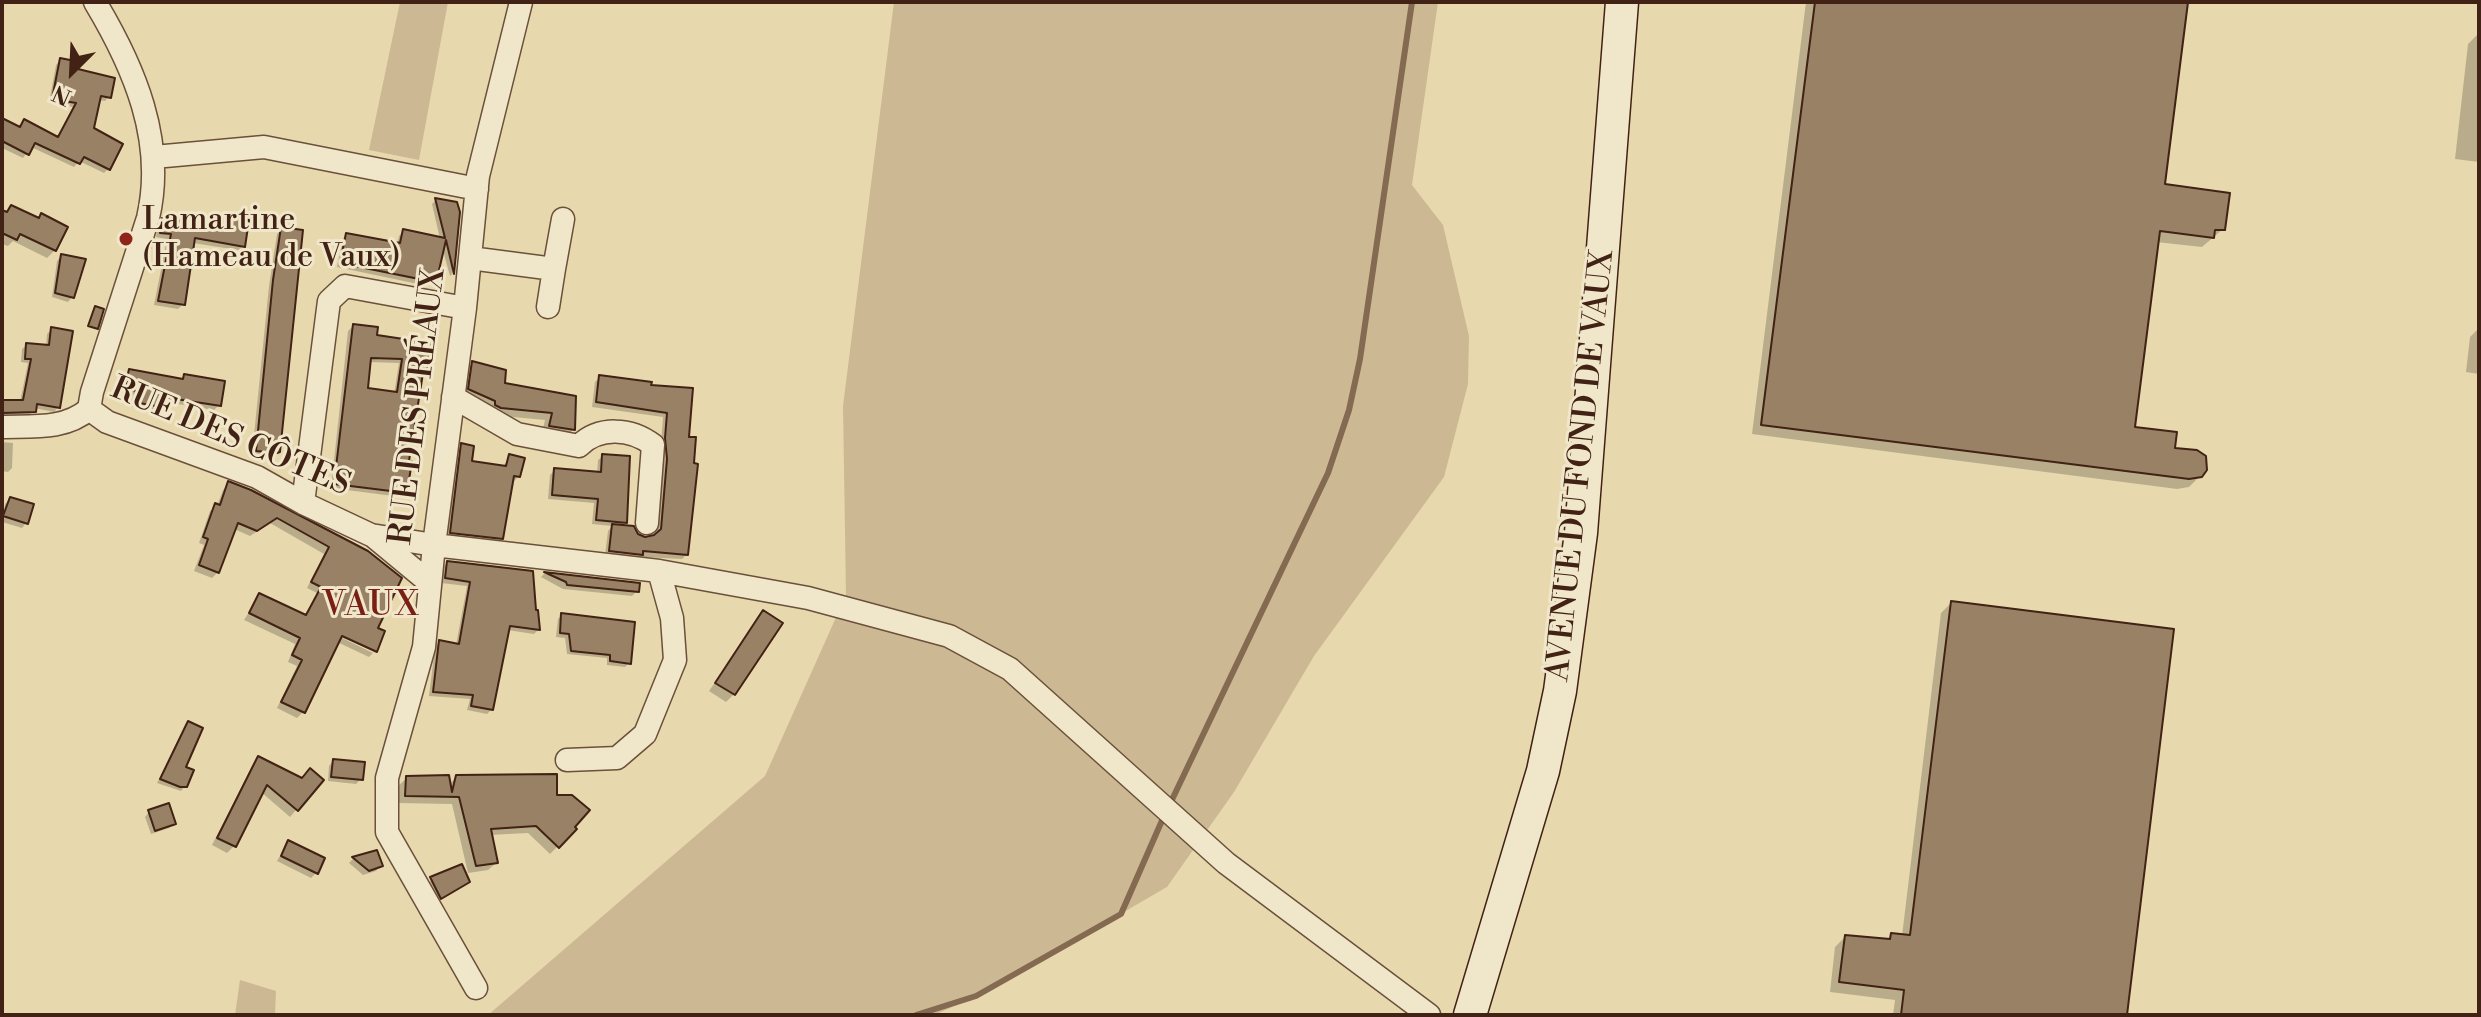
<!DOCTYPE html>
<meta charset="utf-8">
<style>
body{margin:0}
#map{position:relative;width:2481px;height:1017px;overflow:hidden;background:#e8d8ae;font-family:"Libre Bodoni",serif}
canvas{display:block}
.frame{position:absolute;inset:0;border:4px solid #412214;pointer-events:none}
.north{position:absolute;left:32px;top:32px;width:80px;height:80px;-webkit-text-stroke:6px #f0e6ca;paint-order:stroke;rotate:204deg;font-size:22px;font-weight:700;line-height:32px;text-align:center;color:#412214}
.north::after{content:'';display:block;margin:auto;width:28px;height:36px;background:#412214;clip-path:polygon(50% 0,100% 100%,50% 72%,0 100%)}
</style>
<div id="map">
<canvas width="2481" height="1017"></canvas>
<div class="frame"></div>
<div class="north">N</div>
</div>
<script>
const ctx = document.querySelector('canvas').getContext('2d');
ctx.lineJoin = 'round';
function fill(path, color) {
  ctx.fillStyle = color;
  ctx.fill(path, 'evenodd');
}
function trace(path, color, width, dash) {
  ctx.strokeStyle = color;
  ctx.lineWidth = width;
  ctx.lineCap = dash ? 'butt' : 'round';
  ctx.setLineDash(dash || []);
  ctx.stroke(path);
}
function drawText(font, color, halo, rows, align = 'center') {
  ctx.font = font + ' "Libre Bodoni",serif';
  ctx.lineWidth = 6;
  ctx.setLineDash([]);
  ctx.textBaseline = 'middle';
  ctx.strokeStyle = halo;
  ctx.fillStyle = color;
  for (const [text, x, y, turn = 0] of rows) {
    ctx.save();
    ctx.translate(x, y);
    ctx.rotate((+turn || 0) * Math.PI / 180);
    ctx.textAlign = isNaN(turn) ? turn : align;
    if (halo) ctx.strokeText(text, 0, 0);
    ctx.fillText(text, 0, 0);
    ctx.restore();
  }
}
const green = new Path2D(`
 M400,2h48l-29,158 -50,-10z
 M894,2h544l-26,183 31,40 26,111 -1,48 -24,93 -130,179 -80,136 -67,95 -183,106 -50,22h-446l277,-239 81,-181 -3,-189z
 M240,980l36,11 -1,24h-40z`);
const shadow = new Path2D(`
 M1806,2h380l-23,184 60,43 -21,18 -46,-5 -23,187 40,21 27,26 -11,11 -12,2 -425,-55z
 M2478,34h1v128l-24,-3 13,-115z
 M61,60l48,37 -4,4 -7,-1 -6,29 16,40 -4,4 -25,-12 -5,6 -43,-20 -8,11 -21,-10v-28l17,9 5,-7 33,16 16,-31 -24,-4 7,-38z
 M436,200l22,12 -6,62 -2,2 -8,-29 -7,31 -4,4 -10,-2 -3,4 -81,-17 5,-27 5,-5 50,10 2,-9 4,-4 37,7 -8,-35z
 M12,207l43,43 -8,8 -34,-17 -5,5 -6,-2v-34l5,2z
 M221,217l22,29 -5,4 -45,-7 -10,61 -5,5 -24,-4 13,-66 -11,-2 2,-12 5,-5 52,8z
 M282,229l-4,222 -5,5 -21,-1 17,-169 8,-52z
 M61,256l11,41 -4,5 -16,-5 5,-36z
 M353,326l22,10 53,9 -14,77 -9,70 -4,5 -70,-9 17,-157zM368,362l31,1 -5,31 -29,-5z
 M2479,328v46l-13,-2 4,-35z
 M52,329l6,78 -4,5 -20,-4 -5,8 -27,1v-15h18l8,-39 -7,-1 1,-13 5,-4 19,2 1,-13z
 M473,363l29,21 72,14 -1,32 -8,7 -23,-4 3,-13 -53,-5 -30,-18 3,-26z
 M130,371l50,10 5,-5 34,29 -5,5 -54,-9 -6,10 -24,-5 2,-11 -11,-2 4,-17z
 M600,377l49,6 38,55 -1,117 -4,4 -77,-4 3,-24 4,-5 -20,-2 2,-21 -46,-4 2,-24 5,-5 42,4 1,-14 5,-4 22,66 -4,5 24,12 12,-4 6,-70 -2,-21 2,-27 -71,-10 3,-25z
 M2,442l11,1 -1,25 -4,4 -6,-1z
 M462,445l8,18 32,5 8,-12 9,20 -6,6 -12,56 -6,6 -50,-6 11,-87z
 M229,484l138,68 -35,81 41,20 -4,4 -32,-15 -34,70 -6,6 -20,-10 20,-42 -9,-4 7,-18 -51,-24 16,-25 44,22 13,-24 -10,-5 17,-34 -54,-31 -20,13 -16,-7 -16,43 -6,6 -18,-7 10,-26 -5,-2 11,-32 7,-5 6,-16z
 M10,499l16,24 -4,5 -20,-6 3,-18z
 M447,563l91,67 -4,4 -27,-4 -15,79 -5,5 -20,-4 3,-11 -41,-3 6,-49 4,-5 17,3 11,-59 -26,-3 2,-16z
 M544,574l93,11v6l-5,5 -69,-7 -22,-12z
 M1951,603l175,412h-233l2,-15 -65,-8 5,-45 10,-10 40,4 7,-6 10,1 39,-323z
 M763,613l-29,81 -8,8 -17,-11z
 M562,615l67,48 -4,4 -18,-2v-7l-40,-4 -2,-16 -9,-1 2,-18z
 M189,724l-5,44 1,18 -4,5 -24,-8z
 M259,759l42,21 20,1 -31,36 -29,-25 -27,54 -7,7 -15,-8 40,-79z
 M333,761l28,18 -5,5 -28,-3 1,-15z
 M456,777l99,20 20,32 -25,25 -22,-21 -38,2 6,28 -8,7 -20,3 -16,-69 -54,-1 1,-18 8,-7 42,7z
 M149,812l25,11 -5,5 -18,6 -6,-17z
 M288,842l28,31 -5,5 -34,-17z
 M376,852l4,14 -4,5 -13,4 -14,-12 4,-4z
 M461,866l6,16 -30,19 -10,-18z`);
const stream = new Path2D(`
 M1169,806l159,-333 21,-63 11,-51 52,-357
 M916,1015l60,-19 145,-82 43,-98`);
const building = new Path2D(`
 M1815,2h373l-23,182 65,9 -5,37h-10l-1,8 -54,-7 -25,196 42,5 -2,16 22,2 9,6 1,14 -5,7 -13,2 -428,-54z
 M60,58l20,4 -2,7 37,9 -4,20 -10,-2 -7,32 29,16 -13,26 -26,-13 -4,7 -45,-21 -6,12 -27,-14v-23l18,9 4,-8 34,18 18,-34 -24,-4z
 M435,198l22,4 3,10 -6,62 -8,-34 -9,39 -12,-3 -1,4 -84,-17 6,-30 54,10 3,-14 42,9z
 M11,205l28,13 2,-5 27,14 -12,24 -36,-17 -3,6 -15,-7v-23l5,2z
 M220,215l29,5 -4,27 -50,-9 -10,67 -27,-4 13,-67 -11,-1 2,-15 56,8z
 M281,227l22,3 -23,222 -3,1 -21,-2 17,-171z
 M61,254l25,5 -12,39 -19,-5z
 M95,306l9,3 -6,20 -10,-3z
 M353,324l25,3 -1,8 53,8 -3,30h-4l-14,88h3l-5,32 -73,-9zM371,358l31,1 -5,33 -29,-4z
 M51,327l22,4 -13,77 -23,-4 -1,8 -34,1v-13h21l8,-41h-6l1,-16 23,2z
 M472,361l34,9 -1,13 71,13 -1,34 -26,-4 3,-13 -51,-5 -6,-3v-4l-27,-12z
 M129,369l54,10 1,-5 41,7 -4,25 -58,-9 -2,10 -27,-5 2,-11 -11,-3z
 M599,375l53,7 -1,3 42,3 -4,49h7l-2,26 4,1 -10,91 -45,-4v4l-34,-4 3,-27 22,2 4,8 7,3 9,-2 7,-6 6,-70 -2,-21 2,-25 -71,-11z
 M461,443l13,3 -2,15 34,5 3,-12 16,4 -5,19 -6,-1 -11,63 -53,-6z
 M602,454l28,2 -3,67 -31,-3 2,-21 -46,-4 2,-27 47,4z
 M228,481l23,9 117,61 34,27 -24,50 7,3 -8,21 -35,-16 -37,77 -24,-11 21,-42 -10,-5 8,-17 -51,-25 10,-20 47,22 15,-28 -10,-5 18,-35 -52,-29 -20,13 -19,-8 -19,50 -20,-8 9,-26 -5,-2 12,-34 5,2z
 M10,497l24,7 -6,20 -25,-8z
 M447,561l86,10 3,39h2l2,20 -30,-4 -17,84 -22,-4 2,-11 -40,-3 6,-52 20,4 11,-62 -25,-4z
 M544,572l96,11 -1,9 -72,-7 -1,-3z
 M1951,601l223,28 -47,386h-226l3,-25 -65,-8 6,-47 45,4 1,-6 19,2z
 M763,610l20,13 -48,72 -20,-12z
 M561,613l74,9 -4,42 -21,-3v-6l-39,-4 -2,-17 -9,-1z
 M188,721l15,7 -17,39 8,3 -7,17h-7l-20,-8z
 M258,756l44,22 8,-10 14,12 -26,31 -31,-26 -31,62 -19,-9z
 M333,759l32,3 -2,18 -32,-3z
 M557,774v21h15l18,15 -15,17 2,2 -18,19 -23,-22 -45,3 7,34 -22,3 -17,-69 -54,-1 1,-20 43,-1 3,17 4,-17z
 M169,803l7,21 -21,7 -7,-21z
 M288,840l37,18 -7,16 -37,-18z
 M377,850l6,16 -14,5 -17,-14z
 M462,864l8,18 -29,17 -11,-22z`);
const street = new Path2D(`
 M154,157l110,-10 213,42
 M470,258l84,11 -6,38
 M554,269l9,-50
 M453,397l64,37 62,12c20,-20 52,-18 74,-1l-6,78
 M89,409l18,13 150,55 46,26 68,32 63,10 225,26 149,27 141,38 61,33 216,194 203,152
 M89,409l3,-17 56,-174c18,-77 -14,-151 -53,-216
 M2,427c30,-1 63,3 87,-18
 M303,503l26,-202 16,-15 120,22
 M372,535l58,48
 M567,760l50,-2 28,-24 30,-74 -3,-42 -13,-47
 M476,988l-89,-156v-54l37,-131 10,-102 31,-237 13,-132 43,-174`);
const secondary = new Path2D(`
 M1470,1015l73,-244 17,-80 21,-158 41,-531`);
const markers = [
 [126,239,8,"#8f2418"]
];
const poiNames = [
 ["Lamartine",142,221],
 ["(Hameau de Vaux)",142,258]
];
const streetNames = [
 ["RUE DES PRÉAUX",419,407,-83],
 ["RUE DES CÔTES",230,438,23],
 ["AVENUE DU FOND DE VAUX",1582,466,-84]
];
const neighbourhoodNames = [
 ["VAUX",371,607]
];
fill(green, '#ccb994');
fill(shadow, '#0003');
trace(stream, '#836a51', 6);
fill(building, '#988164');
trace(building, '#412214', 2);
trace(street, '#6b503a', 25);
trace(secondary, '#412214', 35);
trace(street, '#f0e6ca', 22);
trace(secondary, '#f0e6ca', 32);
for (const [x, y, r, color] of markers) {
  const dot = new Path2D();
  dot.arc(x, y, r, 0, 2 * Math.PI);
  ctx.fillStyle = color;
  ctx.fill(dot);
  trace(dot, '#f0e6ca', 3);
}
drawText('32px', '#412214', '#f0e6ca', poiNames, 'left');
drawText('32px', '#412214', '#f0e6ca', streetNames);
ctx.letterSpacing = '2px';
drawText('34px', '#7a1f14', '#f0e6ca', neighbourhoodNames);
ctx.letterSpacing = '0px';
</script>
